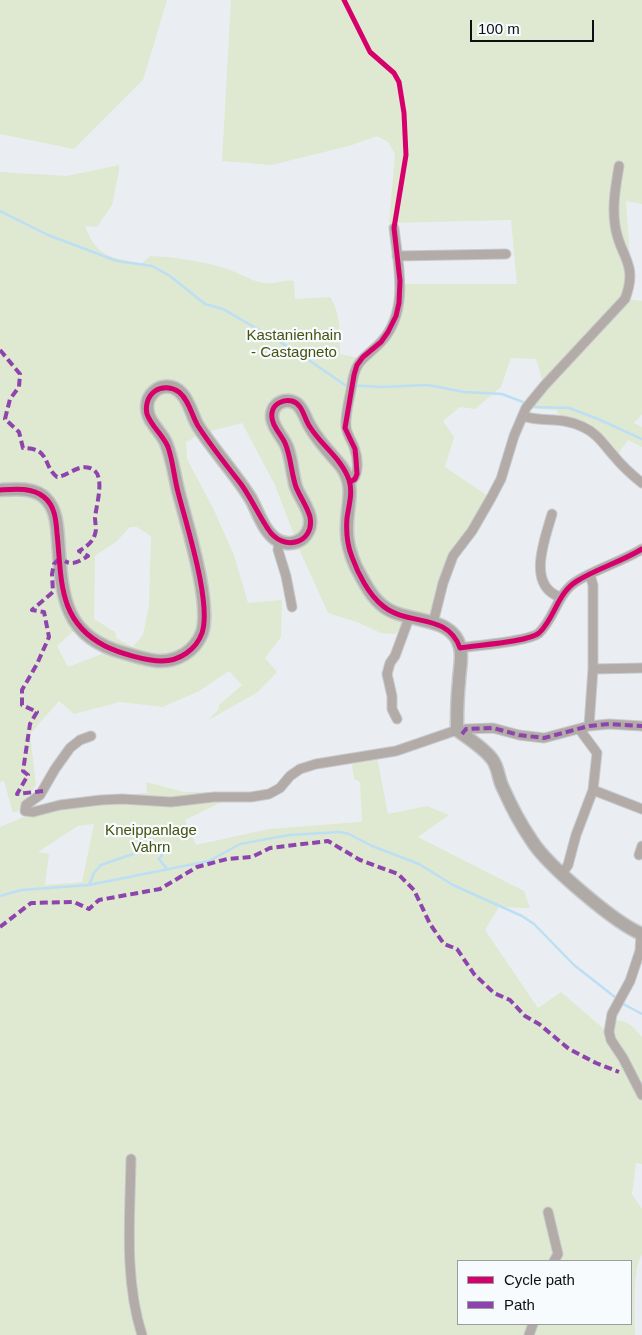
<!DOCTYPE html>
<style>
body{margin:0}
#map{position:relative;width:642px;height:1335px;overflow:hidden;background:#eaeef2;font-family:Arial,sans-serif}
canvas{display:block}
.legend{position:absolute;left:457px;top:1260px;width:175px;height:65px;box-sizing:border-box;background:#f8fbfe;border:1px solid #9a9da0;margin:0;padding:6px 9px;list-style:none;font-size:15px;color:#0d0f12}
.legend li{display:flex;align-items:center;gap:10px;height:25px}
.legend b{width:25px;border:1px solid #9a9da0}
.scale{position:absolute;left:470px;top:20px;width:124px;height:22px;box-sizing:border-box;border:2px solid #0d0f12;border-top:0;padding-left:6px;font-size:15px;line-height:18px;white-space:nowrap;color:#0d0f12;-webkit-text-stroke:4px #f8fbfe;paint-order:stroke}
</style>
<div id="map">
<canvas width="642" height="1335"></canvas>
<ul class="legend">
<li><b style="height:6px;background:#d6006c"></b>Cycle path</li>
<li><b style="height:6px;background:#8e44ad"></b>Path</li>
</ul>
<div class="scale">100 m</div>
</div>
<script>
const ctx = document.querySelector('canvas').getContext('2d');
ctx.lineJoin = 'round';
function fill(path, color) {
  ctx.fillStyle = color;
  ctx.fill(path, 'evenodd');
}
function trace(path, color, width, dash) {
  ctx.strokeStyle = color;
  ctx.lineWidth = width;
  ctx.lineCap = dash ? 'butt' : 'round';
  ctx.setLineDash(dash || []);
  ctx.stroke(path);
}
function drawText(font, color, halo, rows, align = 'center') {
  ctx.font = font + ' Arial,sans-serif';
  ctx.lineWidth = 4.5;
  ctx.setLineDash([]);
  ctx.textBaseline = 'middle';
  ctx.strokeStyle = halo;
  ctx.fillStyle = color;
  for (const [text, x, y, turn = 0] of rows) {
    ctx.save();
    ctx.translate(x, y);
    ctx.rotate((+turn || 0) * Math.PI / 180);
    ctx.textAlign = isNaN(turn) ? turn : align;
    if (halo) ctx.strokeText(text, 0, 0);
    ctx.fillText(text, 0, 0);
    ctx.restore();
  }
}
const green = new Path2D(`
 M0,0h167l-24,80 -69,69 -74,-15z
 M231,0h411v204l-16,-3 5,71 -5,27 16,2v113l-8,9 8,4v20l-14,-7 -13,18 -16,-20 -36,-18 -7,-10 -30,-2 18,-22 -8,-27 -25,-1 -10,29 -26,22 -15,-2 -17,14 11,16 -9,30 46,31 -38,58 -20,67 -24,-5 -14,16 -14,-1 -24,-11 -29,-9 -28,-62 -25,-66 -33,-62 -39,10 -17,9 1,17 26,49 21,47 14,48 34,-3 -1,37 -16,21 12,14 -19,20 -51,29 12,-12v-4l23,-20 -13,-14 -30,20 -36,16 -43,-5 -46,12 -15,-13 -29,33 6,51 -18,26 -5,2 -9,-32 -4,1v-610l67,4 52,-11v6l-7,34 -15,22 -12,-1c13,33 25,30 56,38l9,-8c25,1 53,5 77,13 13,4 23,12 37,14 10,2 20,-4 30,-2l1,18 35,-2c11,16 10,39 10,57l23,5 21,-16 19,-59h114l-6,-64 -122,3 6,-69 -7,-12 -11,-6 -28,10 -78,19 -49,-4zM130,527h7l14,9 -2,69 -6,30 -10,12 -17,-9 -1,-6 -21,-13 1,-63 22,-15zM78,627l34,23 -44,17 -11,-21z
 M377,757l11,57 39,-8 22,9 -31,22 106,54 6,17 -31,-1 -14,23 53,78 23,-16 50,43 2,-14c14,-3 21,7 29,16v127l-6,-1 -4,31 10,15v46c-10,11 -7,63 -7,80h-635v-508l24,-10 19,-4 42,-15 62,-5 -1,-11 38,10h58l-57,28 11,25 73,-16 90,-7 3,-1 -2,-39 -6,-3 -2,-14 5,-3zM94,824l-12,58 -37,3 4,-31 -11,-2 40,-26zM458,1261h173v63h-173z`);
const stream = new Path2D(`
 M0,211l48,24 69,26 35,5 18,10 35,28 18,5 74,43 48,33 37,2 46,-2 36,7 38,2 34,13 33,1 29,11 44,20
 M164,847l2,2 -7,10 8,10
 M156,848l1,3
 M89,885l5,-12 7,-8 52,-18
 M0,896l21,-6 68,-5 120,-24 31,-17 49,-9 51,-3 9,2 23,12 47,18 34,21 69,31 12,8 40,41 51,40 17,9`);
const street = new Path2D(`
 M397,256l109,-2
 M523,416c20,7 38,0 60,11 14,6 21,18 31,29 8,10 18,19 28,27
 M350,482c10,-6 8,-24 4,-35 -2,-6 -8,-14 -8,-21 -1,-13 4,-28 6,-42 4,-26 13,-25 29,-42 29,-31 17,-78 13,-114
 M552,514c-7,25 -26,71 8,83
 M279,541l-1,9 8,26 6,31
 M433,623l10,-40 10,-27 19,-25 19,-33 10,-19 13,-43 12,-28 18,-22 81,-87c14,-37 -6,-42 -10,-74 -3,-20 1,-40 4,-59
 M460,648c17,-3 68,-6 79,-15 16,-15 18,-40 38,-52 21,-13 44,-19 65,-32
 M593,669l49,-1
 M397,719l-5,-10v-13l-5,-22 3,-11 5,-7 14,-38
 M589,726l4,-57v-84l-3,-10
 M580,730l17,23 -4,37 49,19
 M462,734l4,-5 27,-1 26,7 25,3 45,-12 20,-2 33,2
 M91,736l-11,4 -10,8 -15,21 -15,26 -14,10 -1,6 8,1 27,-7 41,-5 21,-1 49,3 43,-5h37l18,-3 11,-6 10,-12 10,-7 16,-5 80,-13 61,-21
 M639,855l3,-9
 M562,874l6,-9 8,-30 17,-45
 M641,934l-1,17 -10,30 -18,33 -3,18 2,8 12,18 19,37
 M131,1159c-1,59 -7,120 11,176
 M548,1212l10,42 -4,7
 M529,1335l4,-11`);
const secondary = new Path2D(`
 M0,490c15,-1 35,-3 46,9 10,10 11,26 12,39 4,55 3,98 66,115 11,3 23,7 34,8 19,1 37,-10 44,-28 10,-30 -16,-111 -24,-143 -4,-16 -6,-33 -12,-47 -3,-7 -8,-12 -12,-18 -21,-27 11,-51 28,-31 8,9 10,22 16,32 16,25 37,47 53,73 7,13 13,33 26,41 8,5 19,4 26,-2 5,-5 8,-12 7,-19 -1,-11 -10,-21 -14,-32 -4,-13 -4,-27 -9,-40 -4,-10 -15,-20 -15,-31 0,-8 5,-13 12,-15 5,-1 9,0 13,3 7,6 9,17 14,24 8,14 20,26 30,38 15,20 6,38 6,60 -1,14 3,28 9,41 7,13 15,30 27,39 22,18 69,8 77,41 3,11 -1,24 -1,35 -2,16 -2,32 -2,48 12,9 27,18 35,29 7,9 6,20 11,29 8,18 18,37 29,53 15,24 84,83 110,93`);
const quiet = new Path2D(`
 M0,350l20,24 -1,13 -9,12 -5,20 14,13 4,16c28,0 19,17 34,29 11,-1 21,-13 33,-9 17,5 6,37 5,50 0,5 2,11 0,16 -2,8 -9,13 -16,17l9,5c-8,5 -15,10 -23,5
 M462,734l4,-5 27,-1 26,7 25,3 45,-12 20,-2 33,2
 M43,791l-26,3 11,-19 -5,-4 7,-47 7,-12 -15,-7v-15l15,-26 12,-27 -5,-25 -12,-2 21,-18 -1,-18 2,-10 4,-4
 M0,927l31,-24 43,-1 15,7 10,-9 61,-11 37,-22 30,-8 25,-2 18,-9 58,-7 32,19 38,14 16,16 16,34 14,20 13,5 17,25 20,19 16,7 15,16 14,8 30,25 27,14 23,9`);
const cycleway = new Path2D(`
 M344,0l26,52 24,21 5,9 5,31 2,42 -12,73 6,53 -1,22 -3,13 -8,16 -7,10 -18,15 -6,8 -3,10 -9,53 10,21 1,10 1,15 -2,5 -5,3
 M0,490c14,-1 32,-3 44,7 11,9 12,23 13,36 5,46 0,88 48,113 14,7 41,15 57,15 17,0 34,-11 40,-28 10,-30 -16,-109 -24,-141 -4,-15 -5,-31 -10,-45 -5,-12 -17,-21 -21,-33 -2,-9 1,-18 8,-23 7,-5 17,-4 24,1 10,8 13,24 19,34 13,20 28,39 43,58 10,14 17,30 27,45 15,24 47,14 42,-12 -3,-11 -10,-20 -14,-30 -5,-15 -5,-30 -11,-44 -4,-9 -15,-19 -13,-30 1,-9 11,-14 20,-12 11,3 12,18 18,26 11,18 32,32 39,53 4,12 0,25 -2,38 -1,13 0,27 5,39 6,17 17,38 31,49 26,21 64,6 77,42 17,-3 68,-6 79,-15 16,-15 18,-40 38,-52 21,-13 44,-19 65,-32`);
const parkNames = [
 ["Kastanienhain",294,336],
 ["- Castagneto",294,353],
 ["Kneippanlage",151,831],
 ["Vahrn",151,848]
];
fill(green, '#dfe8d0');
trace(stream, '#bcdff5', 2.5);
trace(street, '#c7cacd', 11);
trace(secondary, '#c7cacd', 15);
trace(street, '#b2aba7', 9);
trace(secondary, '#b0aaa7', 12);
trace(quiet, '#8e44ad', 4, [8, 4]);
trace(cycleway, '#d6006c', 5);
drawText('15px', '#45510f', '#f8fbfe', parkNames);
</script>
